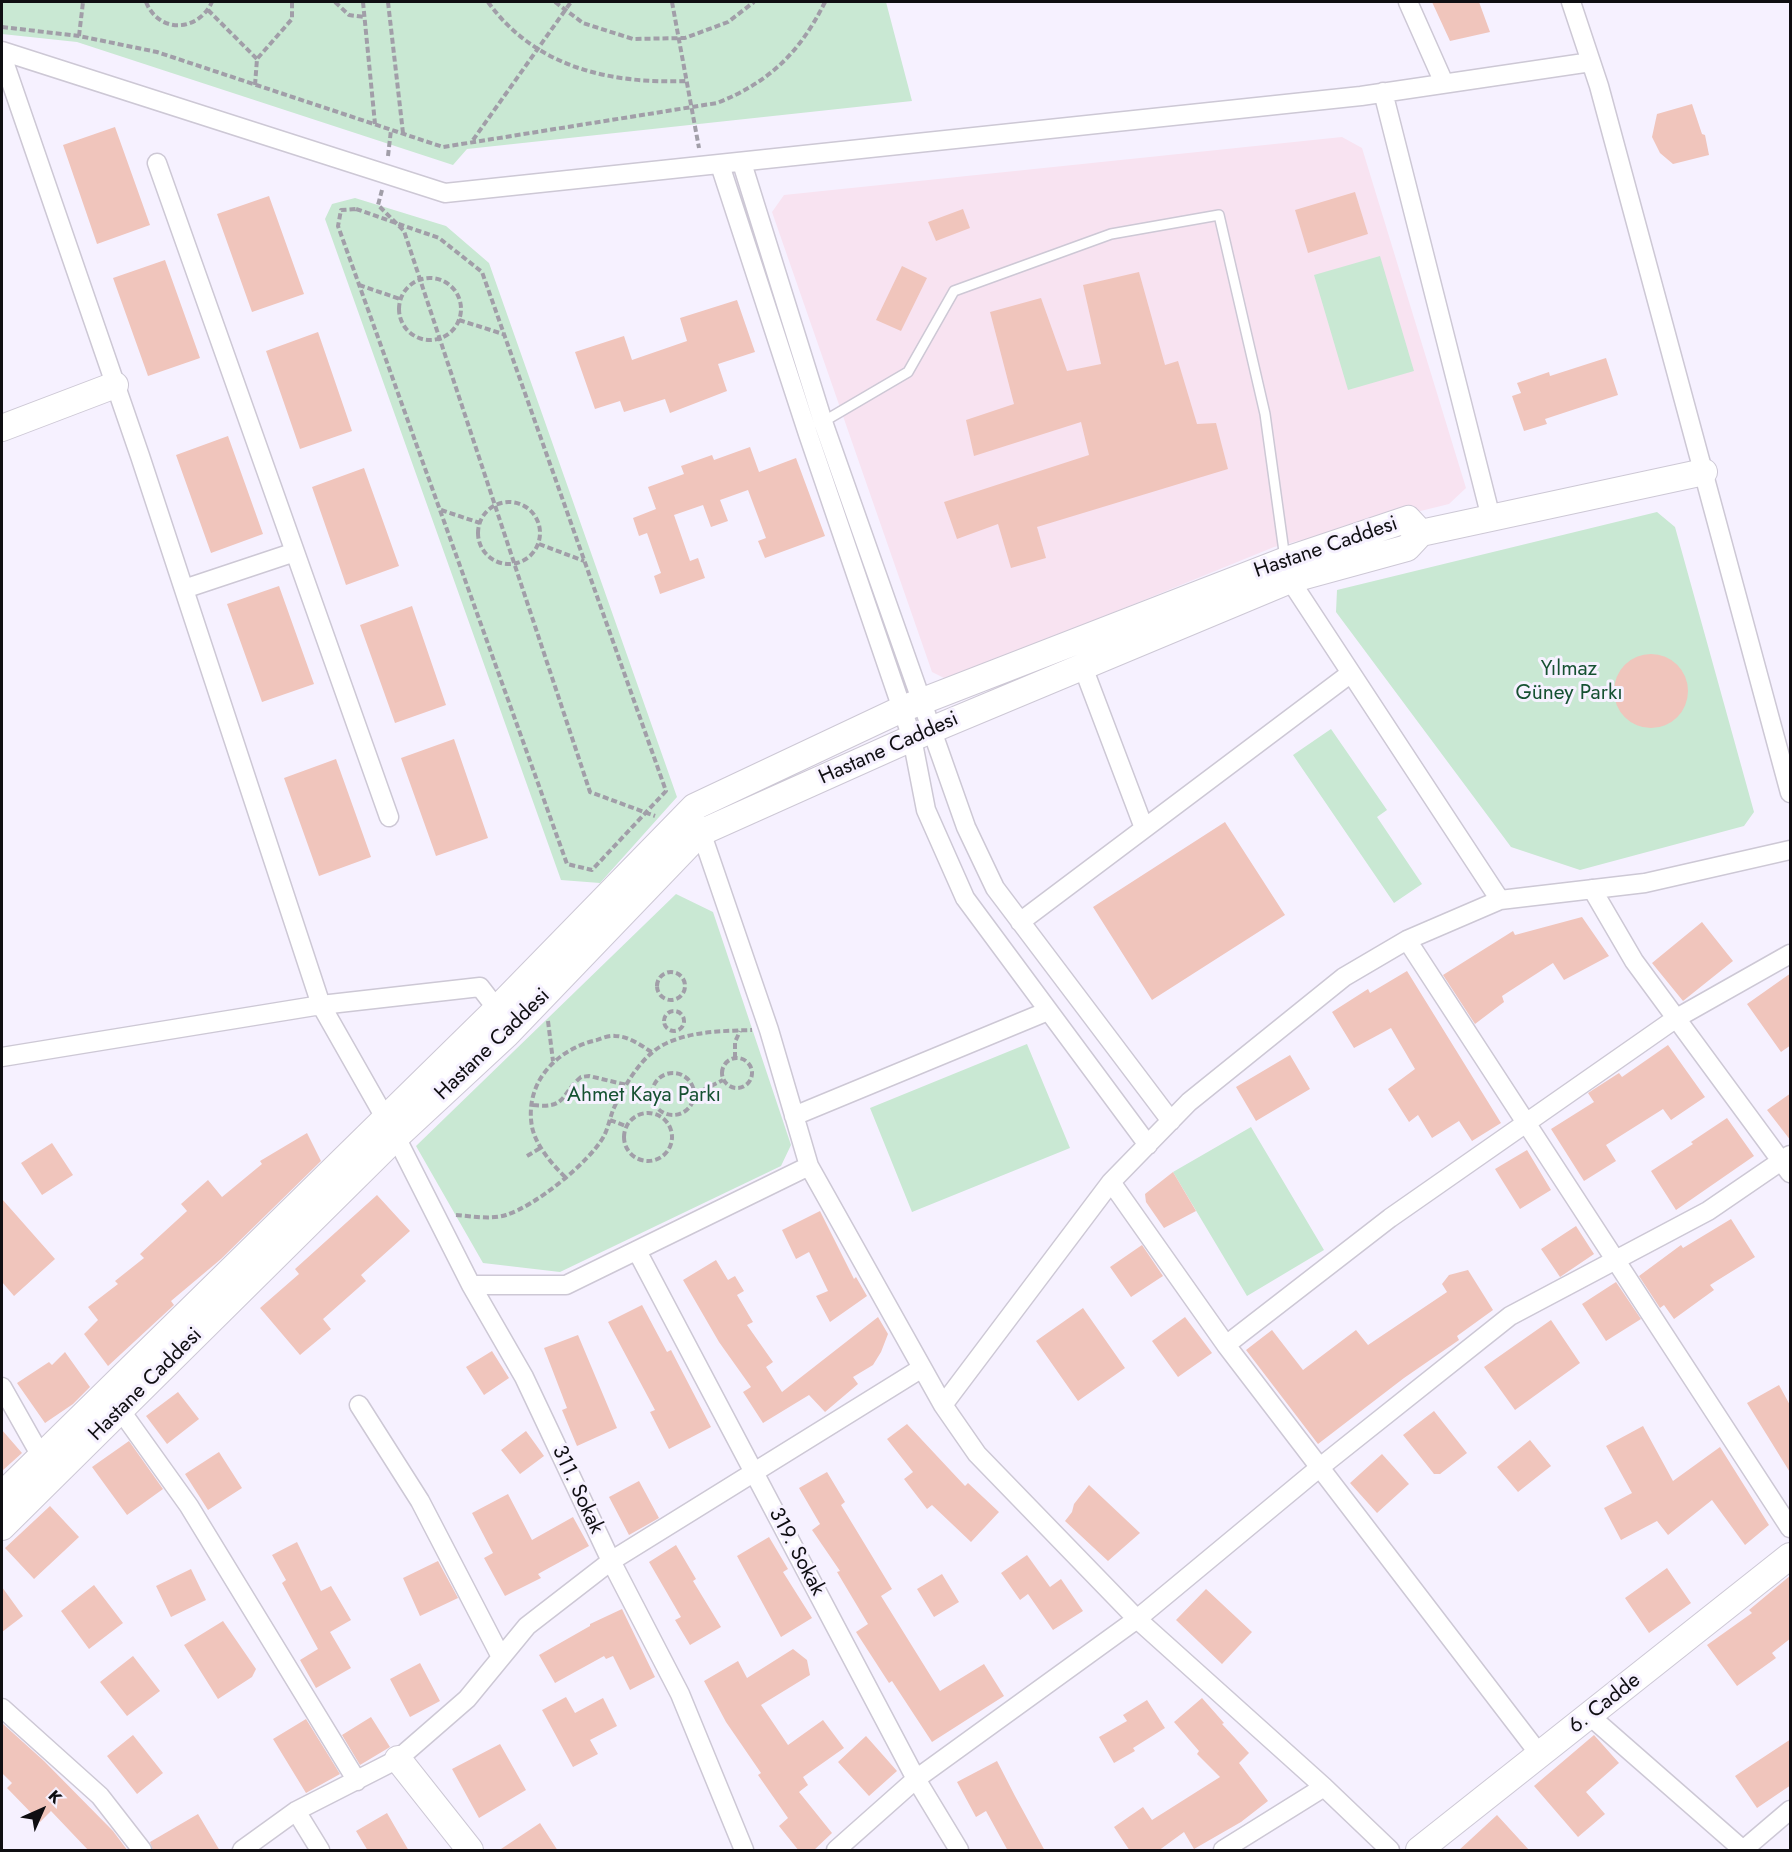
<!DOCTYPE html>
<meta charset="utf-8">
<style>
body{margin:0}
#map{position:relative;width:1792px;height:1852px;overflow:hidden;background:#f6f1ff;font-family:Jost,sans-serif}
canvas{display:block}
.frame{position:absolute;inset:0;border:3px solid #0f0e12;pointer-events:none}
.north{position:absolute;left:12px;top:1780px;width:60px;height:60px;-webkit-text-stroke:4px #f6f1ff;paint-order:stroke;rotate:45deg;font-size:16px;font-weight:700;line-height:24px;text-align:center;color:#0f0e12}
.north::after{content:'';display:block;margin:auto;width:21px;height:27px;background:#0f0e12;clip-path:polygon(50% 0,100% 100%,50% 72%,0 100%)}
</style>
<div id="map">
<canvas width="1792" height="1852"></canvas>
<div class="frame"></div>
<div class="north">K</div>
</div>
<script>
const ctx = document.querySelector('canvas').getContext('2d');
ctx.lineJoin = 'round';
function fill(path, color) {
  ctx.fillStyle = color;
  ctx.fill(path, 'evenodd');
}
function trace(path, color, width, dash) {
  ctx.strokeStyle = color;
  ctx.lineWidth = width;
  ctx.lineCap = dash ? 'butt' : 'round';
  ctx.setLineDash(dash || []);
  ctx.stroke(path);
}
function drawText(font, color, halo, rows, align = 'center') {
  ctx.font = font + ' Jost,sans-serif';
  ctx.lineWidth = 6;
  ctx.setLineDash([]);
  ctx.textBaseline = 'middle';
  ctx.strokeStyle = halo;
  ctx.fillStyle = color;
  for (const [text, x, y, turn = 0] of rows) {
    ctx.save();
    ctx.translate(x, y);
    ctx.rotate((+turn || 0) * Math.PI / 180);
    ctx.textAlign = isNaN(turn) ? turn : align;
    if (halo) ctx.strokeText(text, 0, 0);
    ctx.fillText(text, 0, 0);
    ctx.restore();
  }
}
const medical = new Path2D(`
 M1342,137l20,11 104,340 -17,16 -175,43 -326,133 -16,-8 -160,-460 12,-17z`);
const green = new Path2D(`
 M2,2h884l26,99 -445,48 -14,16 -376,-123 -75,-8z
 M355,198l91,28 43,37 188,534 -77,86 -39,-3 -236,-661 7,-15z
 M1380,256l34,115 -66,19 -34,-115z
 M1657,512l18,15 79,285 -10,14 -164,44 -69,-23 -175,-235 1,-22z
 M1331,729l56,81 -10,7 45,67 -28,19 -101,-148z
 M676,894l37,18 78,233 -10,21 -221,106 -77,-9 -67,-117z
 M1027,1044l43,104 -158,64 -42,-104z
 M1251,1127l73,123 -77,46 -74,-124z`);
const building = new Path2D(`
 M1432,2h47l11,30 -40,9z
 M1692,104l10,30 3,1 4,20 -36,9 -13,-11 -8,-16 5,-23z
 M115,127l35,98 -53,19 -34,-99z
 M1355,192l13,42 -60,19 -13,-43z
 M269,196l35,98 -52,18 -35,-98z
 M963,209l7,19 -34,13 -8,-19z
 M165,260l35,98 -52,18 -35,-98z
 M902,266l25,12 -26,53 -25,-11z
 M1139,272l26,93 13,-4 19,63 19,-1 12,46 -191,58 9,31 -35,10 -13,-44 -41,15 -13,-37 145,-47 -8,-33 -107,34 -8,-36 48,-16 -24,-92 51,-14 26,73 34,-7 -18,-79z
 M737,300l18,52 -37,12 9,27 -57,22 -5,-14 -41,13 -4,-11 -25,8 -20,-57 49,-16 8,24 55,-19 -7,-23z
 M318,332l34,99 -52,18 -34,-98z
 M1606,358l12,37 -73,24 2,5 -23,7 -12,-35 9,-3 -4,-10 32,-11 1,4z
 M228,436l35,98 -52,19 -35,-98z
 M750,447l9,25 37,-14 29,78 -60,22 -7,-17 8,-3 -18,-48 -28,10 8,21 -17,6 -8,-22 -29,10 16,46 8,-3 7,20 -45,16 -6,-18 7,-3 -14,-40 -8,3 -6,-18 23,-9 -8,-22 36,-13 -3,-8 31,-11 2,5z
 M364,468l35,98 -53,19 -34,-98z
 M279,586l35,98 -52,18 -35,-98z
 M412,606l34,99 -51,18 -35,-98z
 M1614 691a37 37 0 1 1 74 0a37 37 0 1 1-74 0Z
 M454,739l34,99 -52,18 -35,-98z
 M336,759l35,98 -52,19 -35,-98z
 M1225,822l60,93 -133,85 -59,-93z
 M1582,917l27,39 -45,24 -11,-17 -51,33 2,6 -29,22 -32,-49 70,-44 2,4z
 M1702,922l31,39 -50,40 -31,-38z
 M1407,971l94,152 -29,18 -13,-20 -27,17 -14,-23 -9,7 -21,-33 27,-20 -24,-41 -37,20 -22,-36 36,-23 2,4z
 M1791,973v72l-10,7 -34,-48z
 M1668,1045l37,52 -34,23 -8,-11 -57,36 10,16 -32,20 -33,-52 43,-27 -6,-9 31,-20 3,4z
 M1290,1055l20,34 -54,32 -20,-34z
 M1791,1093v48l-24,-31z
 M1727,1118l27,38 -78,54 -25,-39 42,-27 -2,-2z
 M307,1133l14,28 -100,98 -50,42 3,4 -66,61 -24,-32 14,-14 -10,-13 30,-23 -3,-3 29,-23 -4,-4 47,-43 -6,-7 27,-24 14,17 40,-33 -2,-3z
 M52,1143l21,32 -31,20 -21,-32z
 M1527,1150l24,40 -31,19 -25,-40z
 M1173,1172l23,39 -32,17 -18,-26 -1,-8z
 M377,1195l33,36 -49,44 5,6 -43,38 8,10 -31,26 -40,-47 39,-34 -4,-5z
 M2,1199l53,60 -41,37 -12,-14z
 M820,1211l34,68 2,-2 11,19 -37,26 -14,-26 12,-5 -19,-39 -13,7 -14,-29z
 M1731,1219l24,38 -45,28 4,5 -40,29 -10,-14 -4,3 -21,-32 42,-31 2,3z
 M1576,1226l18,28 -34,23 -19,-28z
 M1142,1245l21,31 -32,21 -21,-30z
 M716,1260l12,20 7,-4 9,15 -7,4 16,27 -6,3 26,37 -7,5 16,25 96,-75 10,17 -7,18 -8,13 -20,12 5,7 -33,28 -16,-17 -46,28 -20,-31 8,-5 -32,-45 -36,-62z
 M1468,1270l25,40 -36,26 2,4 -55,38 -86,66 -72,-94 26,-20 31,40 53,-40 12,15 79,-53 -5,-8 7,-9z
 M1616,1282l25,37 -35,22 -24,-37z
 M642,1305l25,47 4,-2 40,77 -42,22 -19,-37 5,-2 -47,-88z
 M1083,1308l42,60 -47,33 -42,-60z
 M1185,1317l27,36 -34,24 -26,-36z
 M1551,1320l29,43 -65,47 -31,-43z
 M578,1335l39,93 -40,18 -15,-36 5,-2 -23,-60z
 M492,1351l17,27 -25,17 -18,-28z
 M65,1352l25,35 -17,17 -28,19 -28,-40 32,-21 3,3z
 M1779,1385l12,22v67l-44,-71z
 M178,1392l21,27 -32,25 -21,-28z
 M1434,1411l33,42 -27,21h-6l-31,-39z
 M907,1424l58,62 3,-3 31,29 -28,30 -39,-37 -5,4 -23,-30 9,-7 -26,-33z
 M1643,1426l30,55 47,-34 49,78 -24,20 -33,-45 -44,35 -11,-14 -36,19 -17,-32 28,-15 -26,-47z
 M2,1430l20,23 -20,18z
 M526,1431l18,25 -24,18 -19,-24z
 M1530,1440l21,26 -33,26 -21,-25z
 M129,1441l34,48 -36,26 -35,-48z
 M219,1452l23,36 -34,22 -23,-36z
 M1382,1454l27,30 -32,29 -27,-30z
 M827,1472l18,30 -4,3 51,84 -11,7 59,95 44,-27 20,32 -72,46 -40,-61 -3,2 -33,-51 12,-8 -31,-52 3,-1 -28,-41 8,-6 -21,-36z
 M639,1481l20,37 -30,17 -20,-38z
 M1089,1485l51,48 -32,28 -43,-40 7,-9 2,-8z
 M508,1494l24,46 41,-23 16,29 -51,28 3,4 -36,18 -21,-38 9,-5 -21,-40z
 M50,1506l29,31 -45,42 -29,-31z
 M769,1537l19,32 -5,3 29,46 -31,19 -44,-81z
 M297,1542l24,49 10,-5 20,34 -21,12 21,36 -35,20 -16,-28 18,-11 -36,-66 4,-3 -14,-25z
 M676,1545l20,34 -3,2 28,46 -31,18 -15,-25 6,-3 -32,-55z
 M1027,1555l23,32 11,-8 22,32 -30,19 -25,-36 -8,6 -19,-27z
 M438,1561l20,37 -38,18 -17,-38z
 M1667,1568l24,35 -42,30 -24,-35z
 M191,1569l15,31 -35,17 -15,-31z
 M942,1574l17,28 -25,15 -17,-28z
 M1791,1575v63l-19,15 4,5 -39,28 -30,-41 45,-32 -3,-3z
 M94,1585l29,38 -34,26 -28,-38z
 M2,1587l21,29 -21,16z
 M1206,1589l46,43 -30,32 -46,-44z
 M622,1609l33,68 -25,13 -17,-34 -7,3 -2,-3 -49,27 -16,-28 51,-29v-2z
 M223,1621l33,48 -4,8 -34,22 -34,-54z
 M793,1649l14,11 3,15 -49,30 27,40 35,-25 21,28 -41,29 5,8 -9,7 33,41 -19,18h-14l-20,-25 9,-8 -30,-43 3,-2 -35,-51 -22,-41 34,-20 9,17z
 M133,1656l27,35 -33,25 -27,-34z
 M420,1663l20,38 -30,16 -20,-38z
 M566,1697l9,16 28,-15 14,28 -27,14 8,14 -25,13 -31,-57z
 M1202,1698l22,25 -2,1 27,29 -10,10 29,38 -27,21 -47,27 -10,-17 -26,19h-28l-16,-24 29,-20 9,13 68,-43 -23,-23 2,-3 -25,-29z
 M1147,1700l18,28 -32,20 2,3 -21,12 -15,-26 28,-16 -4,-6z
 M371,1717l19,30 -30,18 -18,-30z
 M306,1719l34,55 -34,19 -33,-54z
 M2,1723l42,38 69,70 15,20h-39l-38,-40 -11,11 -33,-34 5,-5 -10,-10z
 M133,1735l30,38 -26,21 -30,-38z
 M1594,1735l25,28 -33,29 19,22 -27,23 -44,-51z
 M866,1736l31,35 -28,25 -31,-34z
 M1791,1739v46l-34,23 -22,-32z
 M500,1744l26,46 -47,28 -27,-49z
 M997,1761l18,35 30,55h-37l-22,-40 -10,6 -19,-35z
 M387,1813l22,38h-41l-12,-20z
 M198,1814l22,37h-67l-3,-9z
 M1497,1815l33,36h-72z
 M540,1823l18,28h-60z`);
const path = new Path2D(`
 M146,2c13,32 52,30 66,0
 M335,2l14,13 15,2
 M363,2l12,122
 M388,2l15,131
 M488,2c47,65 121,82 198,79
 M555,2l28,21 50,16 52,-1 43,-16 26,-20
 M672,2l27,146
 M208,10l49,49
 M2,27l77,9 78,16 286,95 274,-44c53,-21 83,-51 108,-101
 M79,36l4,-34
 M255,85l2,-26 35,-40v-17
 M473,140l98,-138
 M388,156l3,-26
 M382,190l-4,15 26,26 186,561 65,24
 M356,209l83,29 43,34 184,519 -74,79 -25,-6 -229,-638 3,-16z
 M399 309a31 31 0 1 1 62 0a31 31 0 1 1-62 0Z
 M359,285l41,14
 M459,320l44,14
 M478 533a31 31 0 1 1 62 0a31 31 0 1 1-62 0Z
 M441,510l39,13
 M539,544l45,17
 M657 986a14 14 0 1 1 28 0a14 14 0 1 1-28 0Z
 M664 1021a10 10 0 1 1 20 0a10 10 0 1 1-20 0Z
 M548,1021l5,40
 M722 1073a15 15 0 1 1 30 0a15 15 0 1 1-30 0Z
 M735,1058v-16l5,-11
 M652 1094a21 21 0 1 1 42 0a21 21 0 1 1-42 0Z
 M695,1094l28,-14
 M533,1105c34,4 27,-10 48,-28l8,-1 38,9
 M624 1137a24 24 0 1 1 48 0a24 24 0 1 1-48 0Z
 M610,1120l16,6
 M527,1156l15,-9
 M565,1177c-13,-13 -29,-31 -33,-50 -8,-45 25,-78 65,-87 5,-2 13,-5 18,-4 14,0 27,10 38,17
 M456,1215c15,1 35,5 50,0 29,-9 83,-52 98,-79 4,-8 6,-18 9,-26 11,-24 29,-56 54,-67 26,-12 56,-12 85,-13`);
const lane = new Path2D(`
 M821,423l87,-51 46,-81 157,-57 108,-19 46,199 20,145`);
const street = new Path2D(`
 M1408,2l36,81
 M1571,2l28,84 191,707
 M2,51l443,142 916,-97 230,-34
 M2,56l138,400 181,549 75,132 75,148 53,92 87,184 69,133 64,156
 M1383,92l108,426
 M157,163l232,654
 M742,163l81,259 143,405 29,61 176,233
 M720,165l88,269 104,304 14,72 39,88 183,247
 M1288,571l2,9 210,320
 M184,589l111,-37
 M1083,667l61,161
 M698,823l71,207 40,136 134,239 34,49 160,165 187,168 66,63
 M1592,889l42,72 156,212
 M1020,922l331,-249
 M1407,940l383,588
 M2,1057l319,-52 159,-18 17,22 4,11
 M794,1116l254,-105
 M1111,1182l115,163 314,410
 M637,1251l279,528 43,71
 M471,1285h95l243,-119
 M1226,1345l164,-127 285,-199 115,-65
 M2,1387l39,69
 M359,1405l61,96 81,156
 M943,1405l168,-223 78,-80 155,-125 63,-37 93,-40 145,-17 145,-33
 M121,1411l68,95 168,275
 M2,1708l98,88 42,54
 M1590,1716l153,134
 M296,1811l24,39
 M242,1850l54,-39 102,-52 69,-60 60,-73 84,-65 311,-193
 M836,1850l80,-71 221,-160 182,-151 191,-152 198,-105 82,-56
 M1223,1850l101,-63
 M1743,1850l47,-40`);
const secondary = new Path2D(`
 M2,428l113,-43
 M1421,533l283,-61
 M2,1495l495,-486 197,-202 208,-98 384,-149 122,-41 13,14 -14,15 -117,32 -378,158 -212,95 -194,202 -110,102 -394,390
 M398,1759l72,91
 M1419,1850l371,-294`);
const streetNames = [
 ["Hastane Caddesi",1326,548,-19],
 ["Hastane Caddesi",889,749,-24],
 ["Hastane Caddesi",493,1045,-44],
 ["Hastane Caddesi",146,1385,-45],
 ["311. Sokak",577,1490,65],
 ["319. Sokak",796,1552,62],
 ["6. Cadde",1605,1704,-38]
];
const parkNames = [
 ["Yılmaz",1569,670],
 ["Güney Parkı",1569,694],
 ["Ahmet Kaya Parkı",644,1096]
];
fill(medical, '#f8e3f1');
fill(green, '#c9e8d3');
fill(building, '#f0c5bc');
trace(lane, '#cdc8d5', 12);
trace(street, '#cdc8d5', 21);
trace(secondary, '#cdc8d5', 28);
trace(path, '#a19ea8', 4, [6, 3]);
trace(lane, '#fff', 9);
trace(street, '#fff', 18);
trace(secondary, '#fff', 26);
drawText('21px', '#0f0e12', '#f6f1ff', streetNames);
drawText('21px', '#165132', '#f6f1ff', parkNames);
</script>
